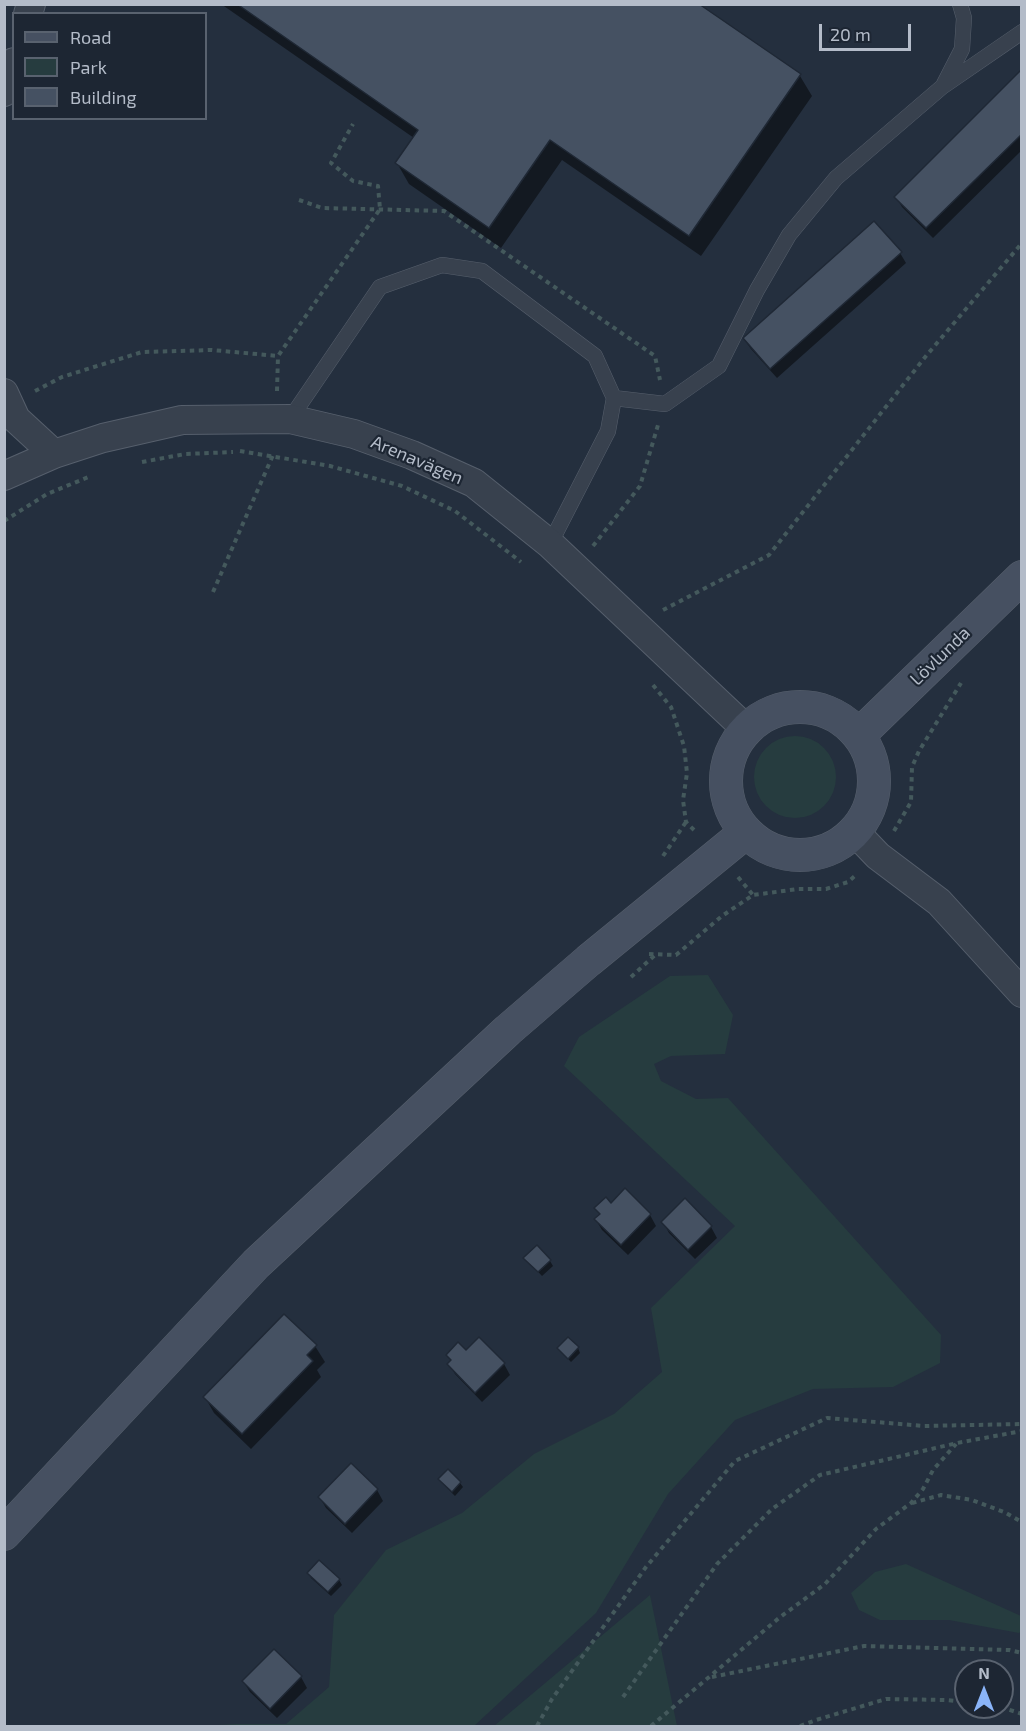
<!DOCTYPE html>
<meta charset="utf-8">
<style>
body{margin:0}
#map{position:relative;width:1026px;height:1731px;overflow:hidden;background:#242f3e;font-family:"Exo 2",sans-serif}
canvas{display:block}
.frame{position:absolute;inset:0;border:6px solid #b4bcc9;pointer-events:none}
.legend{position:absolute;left:12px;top:12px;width:195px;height:108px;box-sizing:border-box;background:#1d2633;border:2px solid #59626f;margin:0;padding:8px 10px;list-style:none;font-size:18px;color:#b4bcc9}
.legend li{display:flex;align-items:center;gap:12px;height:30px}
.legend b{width:30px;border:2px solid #59626f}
.north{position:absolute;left:954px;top:1659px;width:60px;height:60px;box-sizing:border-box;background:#1d2633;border:2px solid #59626f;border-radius:50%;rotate:0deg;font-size:16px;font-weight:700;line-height:24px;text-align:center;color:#b4bcc9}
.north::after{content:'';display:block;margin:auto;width:21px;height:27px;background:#8ab4f8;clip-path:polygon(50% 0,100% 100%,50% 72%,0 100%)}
.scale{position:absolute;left:819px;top:24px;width:92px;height:27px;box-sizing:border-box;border:3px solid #b4bcc9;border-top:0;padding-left:8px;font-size:18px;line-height:21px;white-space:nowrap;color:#b4bcc9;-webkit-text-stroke:4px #1d2633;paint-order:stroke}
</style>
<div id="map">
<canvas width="1026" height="1731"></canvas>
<div class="frame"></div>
<ul class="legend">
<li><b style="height:8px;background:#465061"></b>Road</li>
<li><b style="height:16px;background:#263c3f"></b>Park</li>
<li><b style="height:16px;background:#455162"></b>Building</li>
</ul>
<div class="north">N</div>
<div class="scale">20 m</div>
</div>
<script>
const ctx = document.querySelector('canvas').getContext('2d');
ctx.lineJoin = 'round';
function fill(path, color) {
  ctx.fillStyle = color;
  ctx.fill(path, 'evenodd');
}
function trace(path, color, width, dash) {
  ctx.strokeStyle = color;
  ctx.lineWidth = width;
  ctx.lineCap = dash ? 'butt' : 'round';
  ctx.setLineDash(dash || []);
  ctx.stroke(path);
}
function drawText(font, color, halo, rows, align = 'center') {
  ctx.font = font + ' "Exo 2",sans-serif';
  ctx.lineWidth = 4.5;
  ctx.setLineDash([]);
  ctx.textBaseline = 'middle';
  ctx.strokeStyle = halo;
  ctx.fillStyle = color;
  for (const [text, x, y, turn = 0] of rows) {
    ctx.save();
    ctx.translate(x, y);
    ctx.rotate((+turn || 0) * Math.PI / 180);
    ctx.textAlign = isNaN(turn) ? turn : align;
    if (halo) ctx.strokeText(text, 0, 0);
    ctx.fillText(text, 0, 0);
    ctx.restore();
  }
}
const green = new Path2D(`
 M754 777a41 41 0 1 1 82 0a41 41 0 1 1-82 0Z
 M708,975l25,40 -8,39 -54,2 -17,8 7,17 35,18 32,-1 213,237 -1,28 -47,24 -80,2 -78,31 -67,74 -72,119 -122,113h-274l36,-2h50l43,-37 5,-72 52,-65 76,-37 72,-59 80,-40 48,-42 -11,-64 84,-82 -171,-160 15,-29 91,-61z
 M906,1564l115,52v15l-2,2 -70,-13h-69l-21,-10 -8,-17 24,-21z
 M650,1595l27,131h-183z`);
const shadow = new Path2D(`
 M221,4h476l103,72 12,20 -111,160 -139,-96 -61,88 -92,-64 -12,-21 17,-25z
 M1022,71v79l-89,88 -31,-31 -6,-10z
 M900,253l6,10 -129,115 -26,-29 -7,-10z
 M685,1200l26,27 6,11 -22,21 -26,-26 -6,-11z
 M611,1205l39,10 6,11 -28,29 -26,-25 -6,-10 4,-5 -4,-7z
 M525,1258l25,3 3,5 -11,10z
 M315,1346l10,16 -8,8 4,7 -70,72 -37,-36 -9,-16z
 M578,1348l2,5 -9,9 -12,-13z
 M466,1352l38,12 6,11 -28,27 -27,-28 -6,-10 3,-2 -4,-7z
 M440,1479l20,4 3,4 -8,9 -12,-12z
 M377,1490l6,11 -31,32 -26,-25 -6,-10z
 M309,1573l30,7 3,5 -11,11 -20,-18z
 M301,1677l6,11 -30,30 -27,-26 -7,-11z`);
const building = new Path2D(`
 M237,4h462l102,70 -112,162 -139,-96 -61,88 -94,-65 23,-33z
 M1022,69v65l-96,94 -32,-31z
 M874,221l28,31 -132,117 -27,-31z
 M625,1188l26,26 -30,31 -27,-26 6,-5 -6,-6 12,-11 5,6z
 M685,1198l27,28 -24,24 -27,-28z
 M537,1245l14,15 -13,12 -15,-14z
 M284,1314l33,31 -10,10 6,6 -71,73 -39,-37z
 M479,1337l26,26 -30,30 -28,-29 4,-4 -5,-5 12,-13 8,8z
 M568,1337l11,10 -11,12 -11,-11z
 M351,1463l27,26 -33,35 -27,-27z
 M448,1469l13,13 -9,10 -14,-13z
 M319,1560l21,19 -12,13 -21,-19z
 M274,1649l28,27 -32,33 -28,-28z`);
const path = new Path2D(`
 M299,200l23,8 122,3 211,145 5,24
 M35,391l27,-14 80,-25 70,-2 66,6 102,-147 -2,-23 -25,-5 -22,-18 22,-39
 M277,391l1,-35
 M240,451l90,15 72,20 53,25 66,51
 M142,462l43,-8 48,-2
 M4,521l43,-27 44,-18
 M593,546l47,-60 18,-61
 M213,592l60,-137
 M663,610l106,-55 157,-199 96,-113
 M653,685l18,22 13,39 3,27 -4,27 3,22 10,10
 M894,831l17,-29 1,-35 7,-16 42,-68
 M663,856l23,-34
 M738,877l15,18
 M649,954l27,1 46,-39 31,-21 45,-6h28l22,-7 8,-7
 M631,977l25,-23
 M912,1503l29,-8 31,5 32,12 18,10
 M712,1677l152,-31 145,4 13,3
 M623,1697l94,-133 55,-55 48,-34 137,-32 65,-12
 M1001,1707l21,7
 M537,1726l15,-27 94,-132 89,-106 92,-43 97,8 98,-2
 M651,1726l128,-108 46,-34 51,-55 35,-26 12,-14 10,-19 23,-26
 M800,1726l16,-6 70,-21 60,1 20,2`);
const lane = new Path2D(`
 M944,84l18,-35 2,-31 -4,-14
 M614,398l51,6 54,-38 38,-76 32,-55 47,-57 106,-91 80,-55
 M290,419l90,-132 62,-22 40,6 113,85 19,42 -6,33 -58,113`);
const street = new Path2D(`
 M28,14l3,-10
 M4,92l10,-30
 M4,393l12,26 38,35
 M4,476l50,-22 49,-16 79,-18 108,-1 64,15 58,21 62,28 76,61 196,185
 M855,832l23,24 61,46 83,91`);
const secondary = new Path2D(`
 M726 781a74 74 0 1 1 148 0a74 74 0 1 1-148 0Z
 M859,735l163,-158
 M4,1534l252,-270 252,-234 80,-69 158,-129`);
const streetNames = [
 ["Arenavägen",417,460,23],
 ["Lövlunda",940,656,-44]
];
fill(green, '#263c3f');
fill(shadow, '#0007');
fill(building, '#455162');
trace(building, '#1f2835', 1.5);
trace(lane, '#565f6c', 16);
trace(street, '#565f6c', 30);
trace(secondary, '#565f6c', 34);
trace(path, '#44595c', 4, [4.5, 4.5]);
trace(lane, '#38414e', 15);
trace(street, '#38414e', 28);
trace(secondary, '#465061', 33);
drawText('18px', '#b4bcc9', '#1d2633', streetNames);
</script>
